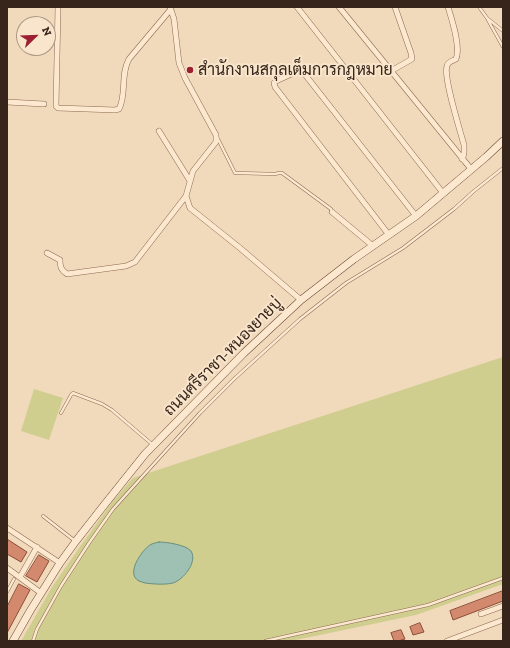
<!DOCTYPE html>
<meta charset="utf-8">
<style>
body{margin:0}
#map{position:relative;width:510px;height:648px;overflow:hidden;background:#f1d9bb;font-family:"Zilla Slab",serif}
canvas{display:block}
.frame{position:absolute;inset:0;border:8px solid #37241a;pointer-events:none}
.north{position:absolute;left:16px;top:16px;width:40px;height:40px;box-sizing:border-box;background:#f8e5cb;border:1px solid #ab9884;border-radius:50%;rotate:67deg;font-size:11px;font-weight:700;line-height:16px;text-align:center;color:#37241a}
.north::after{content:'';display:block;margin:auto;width:14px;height:18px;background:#9d1f32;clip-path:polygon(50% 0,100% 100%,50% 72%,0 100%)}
</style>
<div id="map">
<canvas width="510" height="648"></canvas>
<div class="frame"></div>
<div class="north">N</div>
</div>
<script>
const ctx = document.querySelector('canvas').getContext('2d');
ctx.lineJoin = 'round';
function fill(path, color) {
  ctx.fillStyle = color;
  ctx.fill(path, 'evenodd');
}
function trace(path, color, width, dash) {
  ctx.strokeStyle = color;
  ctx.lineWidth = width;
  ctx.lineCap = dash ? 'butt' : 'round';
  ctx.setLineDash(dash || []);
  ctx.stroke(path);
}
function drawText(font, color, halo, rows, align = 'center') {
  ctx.font = font + ' "Zilla Slab",Sarabun,serif';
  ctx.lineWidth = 4;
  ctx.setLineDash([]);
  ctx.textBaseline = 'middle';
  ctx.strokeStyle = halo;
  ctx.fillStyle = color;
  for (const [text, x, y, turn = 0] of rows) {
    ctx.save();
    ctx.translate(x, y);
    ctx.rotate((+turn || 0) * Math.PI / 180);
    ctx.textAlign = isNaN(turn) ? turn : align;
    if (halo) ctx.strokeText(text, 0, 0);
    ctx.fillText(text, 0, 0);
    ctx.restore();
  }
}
const green = new Path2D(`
 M503,357v227l-87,31 -125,26h-270l31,-54 27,-39 34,-47 20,-23z
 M34,389l29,9 -14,42 -28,-9z`);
const water = new Path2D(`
 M159,542c8,0 27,3 32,9 7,11 -8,29 -18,32 -9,2 -20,1 -28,0 -2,-1 -4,-1 -6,-2 -14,-7 3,-31 11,-36 3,-2 6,-2 9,-3z`);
const building = new Path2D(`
 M7,539l20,13 -6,10 -14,-8z
 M39,555l10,6 -12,21 -11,-6z
 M19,584l11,6 -23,43v-26z
 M503,591v10l-50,19 -3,-9z
 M420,623l4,9 -11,3 -3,-8z
 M401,630l4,9 -7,2h-4l-3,-8z`);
const service = new Path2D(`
 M479,7l8,11 16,13
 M488,20l15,27
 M217,137l18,36h2l38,1 4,-1h3l49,36
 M61,413l10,-18 2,-2 29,11 10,6 41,35
 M43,516l32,25
 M7,592l7,-13
 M33,641l4,-12 24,-43 28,-43 24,-34 87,-96 34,-34 66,-60 46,-36 57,-35 51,-39 20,-18 29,-23
 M265,641l163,-36 75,-27`);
const minor = new Path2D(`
 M58,7l-2,99 2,2 57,2 4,-1c8,-15 1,-34 10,-50l42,-50
 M170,7l4,12 5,44 6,15 31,57v7l-23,29 -7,25 4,12 50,40 61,52
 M297,7l146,186
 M339,7l132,162
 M448,7c4,13 13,40 8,52 -3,2 -8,2 -9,7 -4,11 13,64 17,79 0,4 1,10 -2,14
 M391,71l21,-12 -1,-6 -16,-46
 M7,102l37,2
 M159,131l31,50
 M332,212l41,34
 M389,235l-114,-148 -1,-4 2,-2 22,-10 5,1 113,144
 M47,253l13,7c0,7 1,10 7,14l59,-8 9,-4 51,-66
 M7,528l53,35
 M7,568l34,25
 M20,577l17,-30
 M481,614l22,-8
 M447,641l56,-21`);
const secondary = new Path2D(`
 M13,641l17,-30 30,-48 16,-22 29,-37 40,-50 99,-101 57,-53 53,-41 62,-43 70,-59 17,-16`);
const markers = [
 [190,70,4,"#9d1f32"]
];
const poiNames = [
 ["สำนักงานสกุลเต็มการกฎหมาย",198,70]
];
const streetNames = [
 ["ถนนศรีราชา-หนองยายบู่",223,357,-45]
];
fill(green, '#d0ce8e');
fill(water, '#9fc1b3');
trace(water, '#678f7f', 1);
fill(building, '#d3896d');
trace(building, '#8b4c37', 1);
trace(service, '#8a6953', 3.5);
trace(minor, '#8a6953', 6);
trace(secondary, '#6b4a37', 8);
trace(service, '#fce8ce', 2.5);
trace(minor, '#fce8ce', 5);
trace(secondary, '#fce8ce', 7);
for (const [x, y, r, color] of markers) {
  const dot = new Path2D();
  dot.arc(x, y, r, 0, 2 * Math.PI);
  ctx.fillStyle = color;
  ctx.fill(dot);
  trace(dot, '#f8e5cb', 1.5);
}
drawText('16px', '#37241a', '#f8e5cb', poiNames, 'left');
drawText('16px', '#37241a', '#f8e5cb', streetNames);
</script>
